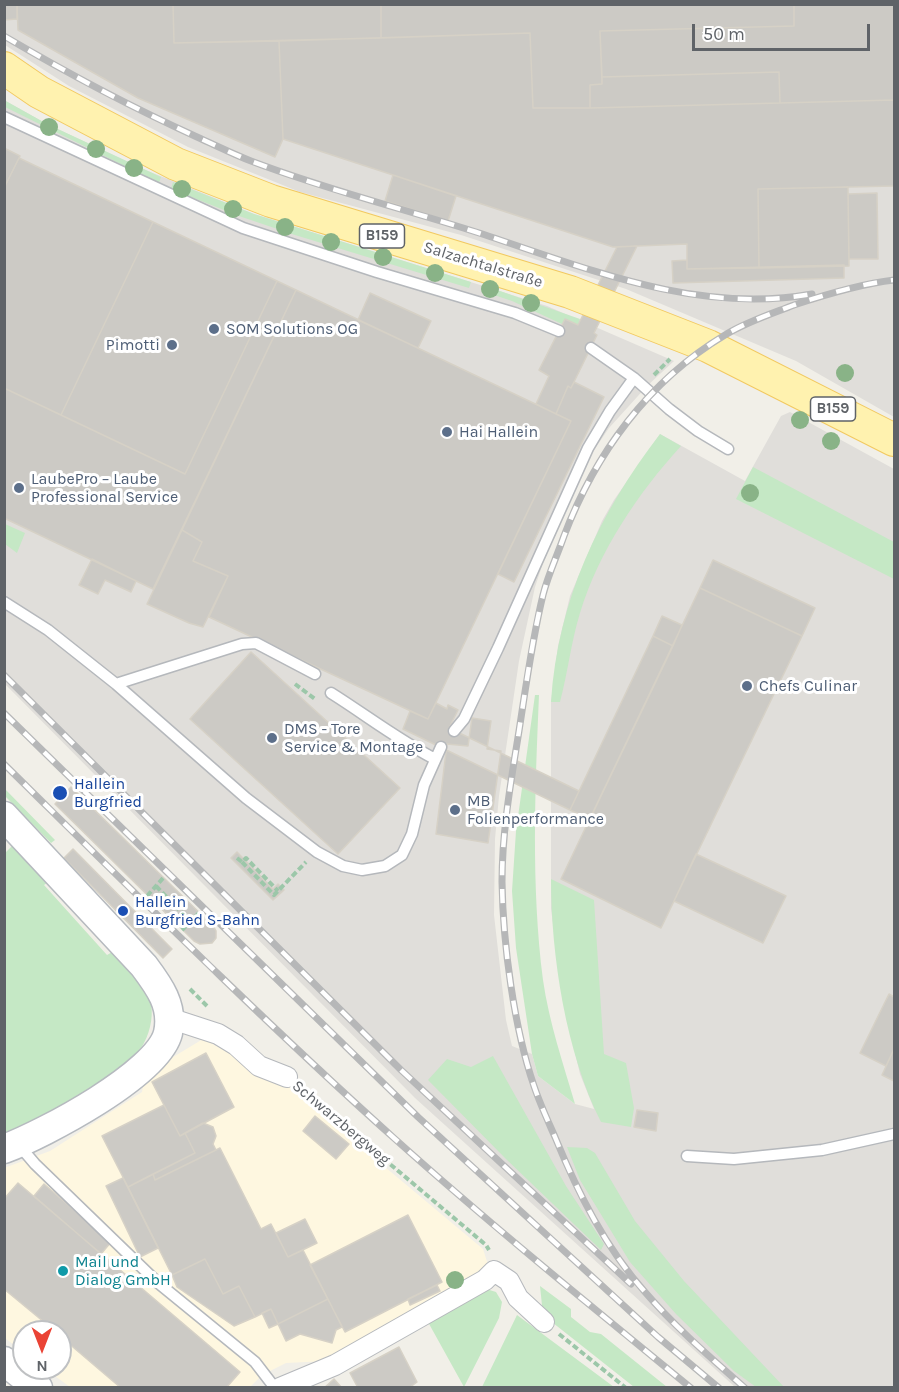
<!DOCTYPE html>
<meta charset="utf-8">
<style>
body{margin:0}
#map{position:relative;width:899px;height:1392px;overflow:hidden;background:#f1efe8;font-family:Karla,sans-serif}
canvas{display:block}
.frame{position:absolute;inset:0;border:6px solid #5f6368;pointer-events:none}
.north{position:absolute;left:12px;top:1320px;width:60px;height:60px;box-sizing:border-box;background:#fff;border:2px solid #bfc1c3;border-radius:50%;rotate:180deg;font-size:16px;font-weight:700;line-height:24px;text-align:center;color:#5f6368}
.north::after{content:'';display:block;margin:auto;width:21px;height:27px;background:#ea4335;clip-path:polygon(50% 0,100% 100%,50% 72%,0 100%)}
.scale{position:absolute;left:692px;top:24px;width:178px;height:27px;box-sizing:border-box;border:3px solid #5f6368;border-top:0;padding-left:8px;font-size:18px;line-height:21px;white-space:nowrap;color:#5f6368;-webkit-text-stroke:4px #fff;paint-order:stroke}
</style>
<div id="map">
<canvas width="899" height="1392"></canvas>
<div class="frame"></div>
<div class="north">N</div>
<div class="scale">50 m</div>
</div>
<script>
const ctx = document.querySelector('canvas').getContext('2d');
ctx.lineJoin = 'round';
function fill(path, color) {
  ctx.fillStyle = color;
  ctx.fill(path, 'evenodd');
}
function trace(path, color, width, dash) {
  ctx.strokeStyle = color;
  ctx.lineWidth = width;
  ctx.lineCap = dash ? 'butt' : 'round';
  ctx.setLineDash(dash || []);
  ctx.stroke(path);
}
function drawText(font, color, halo, rows, align = 'center') {
  ctx.font = font + ' Karla,sans-serif';
  ctx.lineWidth = 6;
  ctx.setLineDash([]);
  ctx.textBaseline = 'middle';
  ctx.strokeStyle = halo;
  ctx.fillStyle = color;
  for (const [text, x, y, turn = 0] of rows) {
    ctx.save();
    ctx.translate(x, y);
    ctx.rotate((+turn || 0) * Math.PI / 180);
    ctx.textAlign = isNaN(turn) ? turn : align;
    if (halo) ctx.strokeText(text, 0, 0);
    ctx.fillText(text, 0, 0);
    ctx.restore();
  }
}
const commercial = new Path2D(`
 M203,1039l78,41 202,169 6,19 -162,93 -41,2 -24,12 -12,12h-180l-26,-19h16v-36h-36v21l-19,-15 -1,-170 46,-17 92,-59 3,-18z`);
const industrial = new Path2D(`
 M4,5h890v412l-98,-56 -170,-72 -165,-54 -161,-43 -112,-45 -119,-61 -64,-41z
 M4,100l43,24 96,45 111,45 293,92 127,55 -27,25 -38,42 -25,37 -28,59 -21,63 -16,74 -20,135 -4,43 -1,76 12,105 6,26 20,8 6,22 37,28 19,5 -14,-35 -17,-73 -12,-92v-207l7,-56 12,-50 32,-75 12,-21 46,-66 85,47 36,-65 9,-4 104,57v918h-159l-320,-289 -410,-414z`);
const green = new Path2D(`
 M4,100l43,24 114,53 -2,6 -154,-76z
 M173,182l81,32 217,68 -2,6 -174,-53 -56,-19 -68,-27z
 M483,285l97,34 -2,6 -13,-6 -3,5 -50,-23 -30,-10z
 M660,434l21,12c-43,47 -82,105 -101,167 -9,29 -12,59 -20,89h-9c7,-102 47,-187 109,-268z
 M753,467l141,75v37l-158,-80z
 M5,524l20,9 -8,20 -12,-9z
 M535,695h4c-4,95 -8,190 4,285 6,42 20,83 32,124l-37,-28 -6,-22 -16,-106 -4,-57 4,-60z
 M4,789h1l50,51 -4,3 -46,-47z
 M15,843l35,38 -6,4 63,70 7,-4c12,14 31,29 36,47 4,15 1,32 -6,45 -18,34 -105,76 -139,96l-1,-285z
 M551,879l43,21 10,154 22,9 8,45 -3,19 -30,-5c-35,-69 -50,-166 -50,-243z
 M493,1056l73,130 38,58 -3,6 -95,-91 -78,-79 19,-21 24,8z
 M567,1147l20,1 8,5 40,68 49,60 100,106h-28l-22,-16 -58,-57 -46,-52 -50,-82z
 M540,1286l31,23v8l19,15 11,2 66,53h-33l-91,-72z
 M483,1288l13,4 6,10 -3,16 -35,69 -36,-65z
 M517,1315l97,72h-132z`);
const building = new Path2D(`
 M4,4h13v15l-13,1z
 M17,4h156l1,39 105,-2 4,98 -8,18 -137,-59 -120,-68z
 M173,4h208v34l-207,5z
 M381,4h413v22l-194,5 2,53 -12,1v23h-57l-3,-75 -149,5z
 M794,4h100v96l-114,3 -1,-31 -177,5 -2,-46 194,-5z
 M530,33l3,75h57l304,-8v86l-136,3 1,79 -72,1v-25l-74,3 -330,-108 -4,-98z
 M779,72l1,31 -190,5v-23l12,-1v-7z
 M4,148l16,8 -16,32z
 M19,158l134,64 -92,193 -57,-27v-200z
 M393,175l63,21 -8,25 -63,-20z
 M848,187l1,79 -90,2 -1,-79z
 M877,193l1,66h-29l-1,-65z
 M153,222l124,59 -92,193 -124,-59z
 M637,246l-43,87 3,2 -26,53 -3,-2 -12,28 -20,-10 13,-28 -10,-6 26,-51 13,6 39,-78z
 M687,260v9l157,-4v13l-171,5 -1,-22z
 M277,281l19,9 -143,299 -149,-71v-130l181,86z
 M296,290l275,131 -143,298 -219,-102 19,-41 -35,-15 9,-19 -20,-12z
 M370,293l61,28 -13,27 -60,-28z
 M574,382l30,15 -90,185 -16,-8 73,-153 -15,-7 12,-28 3,2z
 M182,530l20,12 -9,19 35,15 -25,51 -14,-4 -42,-19z
 M92,559l44,22 -5,11 -26,-12 -7,14 -19,-9z
 M713,560l102,48 -13,28 -102,-48z
 M700,588l102,48 -141,292 -100,-49z
 M662,616l20,9 -9,21 -20,-10z
 M653,636l20,10 -83,173 -20,-9z
 M251,652l149,136 -62,66 -148,-135z
 M436,703l11,6 1,-4 10,5 -9,18 130,63 -9,19 -167,-81 7,-18 18,8z
 M472,718l19,3 -4,28 14,2 -13,92 -52,-9 11,-90 21,2z
 M71,787l142,139 3,5v7l-4,5 -12,1 -6,-3 -139,-137z
 M73,849l99,100 -9,9 -99,-100z
 M237,852l36,37 5,-5 6,6 -11,10 -42,-42z
 M696,854l90,42 -23,47 -89,-42z
 M889,994l5,3v52l-8,17 -26,-13z
 M894,1049v32l-12,-6z
 M206,1053l28,54 -54,29 -28,-54z
 M164,1105l16,31 5,-3 10,20 -67,34 -26,-51z
 M637,1110l21,3 -2,18 -22,-4z
 M315,1116l34,28 -13,15 -33,-28z
 M203,1123l10,4 3,9 -3,8 3,6 -61,30 -2,-6 42,-21 -10,-20z
 M220,1148l41,81 10,-5 17,33 15,-7 25,49 -50,25 -7,-15 -16,8 -16,-31 -16,8 -18,-35 -33,16 -44,-88 25,-13 2,6z
 M123,1178l35,70 -18,9 -34,-71z
 M18,1183l222,189 -14,16h-105l-61,-52v-4h-4l-52,-43v-90z
 M44,1184l67,58 -10,12 -67,-58z
 M408,1215l34,67 -97,50 -35,-67z
 M305,1219l12,24 -29,14 -12,-24z
 M205,1259l18,35 16,-8 16,31 -21,9 -57,-39 -5,-12z
 M437,1285l3,6 -30,14 -2,-6z
 M328,1299l14,28 -6,3 -4,13 -32,-9 -14,7 -8,-17z
 M271,1309l7,15 -9,4 -7,-15z
 M399,1347l18,35 -8,6h-51l-8,-15z
 M334,1379l8,9h-18z`);
const path = new Path2D(`
 M654,375l16,-16
 M295,684l20,15
 M237,858l5,4 4,-4 32,33
 M242,862l32,33 32,-33
 M156,886l30,31
 M147,896l17,-19
 M182,930l18,-18
 M190,989l18,18
 M301,1089l185,156 3,5
 M559,1334l67,54`);
const lane = new Path2D(`
 M4,117l239,111 134,44 138,41 44,18
 M591,348l43,30 35,31 29,22 30,18
 M4,602l44,28 68,54 130,114 71,54 26,14 19,4 23,-4 17,-11 10,-21 12,-49 17,-38
 M116,684l126,-40 14,-1 59,31
 M331,693c35,22 67,47 104,66
 M454,731l10,-12 34,-71 90,-200 22,-37 24,-33
 M18,1144l17,20 122,118 98,80 20,26
 M687,1156l47,3 88,-9 72,-16`);
const street = new Path2D(`
 M169,1018l49,16 18,11 23,21 28,11
 M280,1388l55,-23 150,-85 9,-9 15,10 9,17 26,24`);
const secondary = new Path2D(`
 M4,816l140,150c15,20 30,40 24,67 -10,41 -124,101 -164,116
 M4,1361l34,27`);
const primary = new Path2D(`
 M4,68l35,24 137,72 95,37 299,91 138,54 186,94`);
const rail = new Path2D(`
 M4,36c63,37 127,71 193,101 18,8 36,17 54,24 73,28 150,47 225,71 108,35 220,83 336,62
 M4,675l397,395 230,214
 M4,713l414,404 240,220 61,51
 M4,764c129,127 256,254 391,375 96,86 196,167 296,249
 M745,1388c-35,-31 -70,-61 -100,-96 -40,-45 -67,-99 -90,-155 -7,-16 -15,-33 -21,-51 -20,-58 -31,-142 -32,-204 0,-51 9,-101 17,-151 7,-45 13,-91 24,-136 5,-20 14,-39 21,-59 31,-82 84,-155 161,-201 21,-13 46,-21 69,-30 33,-11 66,-21 100,-25`);
const trees = [
 [49,127],
 [96,149],
 [134,168],
 [182,189],
 [233,209],
 [285,227],
 [331,242],
 [383,257],
 [435,273],
 [490,289],
 [531,303],
 [845,373],
 [800,420],
 [831,441],
 [750,493],
 [455,1280]
];
const markers = [
 [214,329,6,"#5c6f8a"],
 [172,345,6,"#5c6f8a"],
 [447,432,6,"#5c6f8a"],
 [19,488,6,"#5c6f8a"],
 [747,686,6,"#5c6f8a"],
 [272,738,6,"#5c6f8a"],
 [60,793,8,"#1a4fb4"],
 [455,810,6,"#5c6f8a"],
 [123,911,6,"#1a4fb4"],
 [63,1271,6,"#0f9aa8"]
];
const shields = [
 [382,236,45],
 [833,409,45]
];
const shieldNames = [
 ["B159",382,236],
 ["B159",833,409]
];
const streetNames = [
 ["Salzachtalstraße",483,265,17],
 ["Schwarzbergweg",341,1123,40]
];
const serviceNames = [
 ["SOM Solutions OG",226,329],
 ["Pimotti",160,345,"right"],
 ["Hai Hallein",459,432],
 ["LaubePro – Laube",31,479],
 ["Professional Service",31,497],
 ["Chefs Culinar",759,686],
 ["DMS - Tore",284,729],
 ["Service & Montage",284,747],
 ["MB",467,801],
 ["Folienperformance",467,819]
];
const transitNames = [
 ["Hallein",74,784],
 ["Burgfried",74,802],
 ["Hallein",135,902],
 ["Burgfried S-Bahn",135,920]
];
const cultureNames = [
 ["Mail und",75,1262],
 ["Dialog GmbH",75,1280]
];
fill(commercial, '#fef7e0');
fill(industrial, '#e0deda');
fill(green, '#c5e8c5');
fill(building, '#cccac5');
trace(building, '#d6d1c6', 1.5);
trace(lane, '#b5b8bc', 13);
trace(street, '#b5b8bc', 22);
trace(secondary, '#b6babf', 31);
trace(primary, '#f2c960', 34);
trace(path, '#9cc7a9', 4, [6, 3]);
trace(lane, '#fff', 10);
trace(street, '#fff', 20);
trace(secondary, '#fff', 28);
trace(primary, '#fff2af', 32);
trace(rail, '#b6b7b8', 7);
trace(rail, '#fff', 4.5, [14]);
ctx.fillStyle = '#89b387';
for (const [x, y] of trees) {
  ctx.beginPath();
  ctx.arc(x, y, 9, 0, 2 * Math.PI);
  ctx.fill();
}
for (const [x, y, r, color] of markers) {
  const dot = new Path2D();
  dot.arc(x, y, r, 0, 2 * Math.PI);
  ctx.fillStyle = color;
  ctx.fill(dot);
  trace(dot, '#fff', 2);
}
for (const [x, y, w] of shields) {
  const box = new Path2D();
  box.roundRect(x - w / 2, y - 12, w, 24, 4.5);
  ctx.fillStyle = '#fff';
  ctx.fill(box);
  trace(box, '#5f6368', 1.5);
}
drawText('bold 15px', '#5f6368', null, shieldNames);
drawText('16px', '#5f6368', '#fff', streetNames);
drawText('16px', '#4e5e75', '#fff', serviceNames, 'left');
drawText('16px', '#164399', '#fff', transitNames, 'left');
drawText('16px', '#0d838f', '#fff', cultureNames, 'left');
</script>
